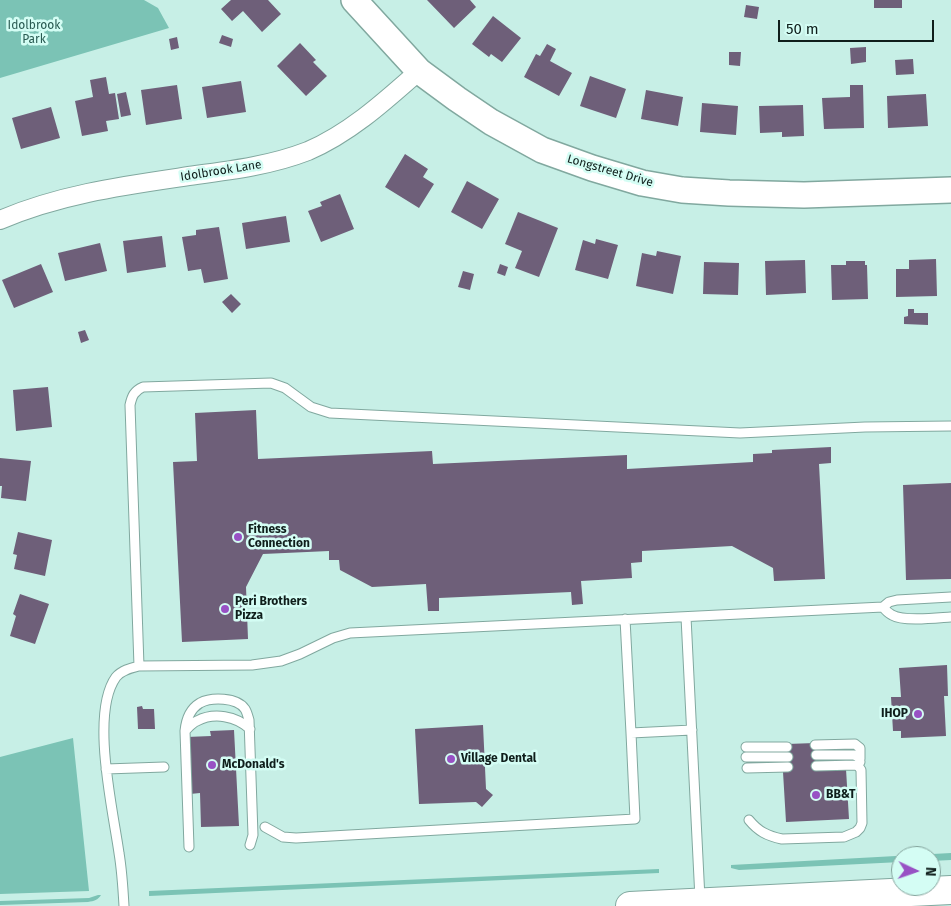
<!DOCTYPE html>
<style>
body{margin:0}
#map{position:relative;width:951px;height:906px;overflow:hidden;background:#c7efe6;font-family:"Fira Sans",sans-serif}
canvas{display:block}
.north{position:absolute;left:891px;top:846px;width:50px;height:50px;box-sizing:border-box;background:#d4fdf4;border:1px solid #85a49d;border-radius:50%;rotate:93deg;font-size:14px;font-weight:700;line-height:20px;text-align:center;color:#0f1e1b}
.north::after{content:'';display:block;margin:auto;width:18px;height:22px;background:#9851c4;clip-path:polygon(50% 0,100% 100%,50% 72%,0 100%)}
.scale{position:absolute;left:778px;top:20px;width:156px;height:22px;box-sizing:border-box;border:2px solid #0f1e1b;border-top:0;padding-left:6px;font-size:15px;line-height:18px;white-space:nowrap;color:#0f1e1b;-webkit-text-stroke:4px #d4fdf4;paint-order:stroke}
</style>
<div id="map">
<canvas width="951" height="906"></canvas>
<div class="north">N</div>
<div class="scale">50 m</div>
</div>
<script>
const ctx = document.querySelector('canvas').getContext('2d');
ctx.lineJoin = 'round';
function fill(path, color) {
  ctx.fillStyle = color;
  ctx.fill(path, 'evenodd');
}
function trace(path, color, width, dash) {
  ctx.strokeStyle = color;
  ctx.lineWidth = width;
  ctx.lineCap = dash ? 'butt' : 'round';
  ctx.setLineDash(dash || []);
  ctx.stroke(path);
}
function drawText(font, color, halo, rows, align = 'center') {
  ctx.font = font + ' "Fira Sans",sans-serif';
  ctx.lineWidth = 5;
  ctx.setLineDash([]);
  ctx.textBaseline = 'middle';
  ctx.strokeStyle = halo;
  ctx.fillStyle = color;
  for (const [text, x, y, turn = 0] of rows) {
    ctx.save();
    ctx.translate(x, y);
    ctx.rotate((+turn || 0) * Math.PI / 180);
    ctx.textAlign = isNaN(turn) ? turn : align;
    if (halo) ctx.strokeText(text, 0, 0);
    ctx.fillText(text, 0, 0);
    ctx.restore();
  }
}
const green = new Path2D(`
 M0,0h144l14,8 11,20 -169,50z
 M73,738l16,153 -89,3v-137z
 M951,853v7l-20,1v-5h-30v6l-162,8 -8,-2v-3z
 M659,869v4l-510,23v-5z
 M98,895h3c-3,5 -7,6 -13,7l-88,3v-4l89,-3z`);
const building = new Path2D(`
 M231,0h37l13,14 -19,18 -19,-21 -11,10 -11,-12z
 M427,0h43l6,7 -22,21z
 M874,0h28v8h-28z
 M746,5l13,2 -2,12 -13,-2z
 M493,16l28,22 -19,24 -11,-8 -2,3 -17,-13z
 M222,35l11,4 -2,8 -12,-4z
 M177,37l2,11 -8,2 -2,-11z
 M300,43l16,17 -3,2 14,14 -21,20 -29,-30z
 M547,44l9,5 -6,12 22,12 -13,23 -35,-19 12,-23 4,2z
 M866,47v15l-15,2 -1,-16z
 M729,52h12l-1,14 -11,-1z
 M913,59l1,15 -18,1 -1,-15z
 M590,76l36,13 -10,29 -36,-12z
 M106,77l3,17 6,-1 4,26 -13,2 2,10 -26,5 -7,-35 18,-4 -3,-17z
 M241,81l5,31 -39,6 -5,-31z
 M177,85l5,34 -36,6 -5,-35z
 M850,85h13l1,43 -40,1 -2,-31 28,-1z
 M646,90l37,7 -5,29 -37,-7z
 M126,92l5,23 -10,2 -4,-23z
 M926,94l2,32 -40,2 -1,-32z
 M702,103l36,3 -2,29 -36,-3z
 M803,105l1,31 -22,1v-5l-22,1 -1,-27z
 M51,107l9,31 -39,11 -9,-31z
 M405,154l23,15 -5,8 11,7 -15,24 -34,-21z
 M467,181l32,18 -17,30 -31,-17z
 M340,194l14,35 -33,13 -13,-31 14,-5 -2,-4z
 M518,212l40,16 -19,49 -24,-9 7,-17 -17,-7z
 M286,216l4,26 -44,7 -4,-26z
 M219,227l9,52 -24,4 -3,-14 -13,2 -6,-34 14,-2v-5z
 M162,236l4,31 -39,6 -4,-32z
 M596,239l22,6 -10,34 -33,-9 8,-30 12,4z
 M100,243l7,28 -42,10 -7,-28z
 M657,251l24,5 -8,38 -37,-8 6,-33 14,3z
 M936,259l1,37 -41,1v-28h13v-9z
 M805,260l1,33 -40,2 -1,-34z
 M846,261h19v4h2l1,34 -36,1 -1,-35h15z
 M704,262l35,1 -1,32 -35,-1z
 M41,264l12,28 -39,16 -12,-28z
 M500,264l8,3 -3,9 -8,-3z
 M463,271l11,3 -4,16 -12,-3z
 M231,294l10,10 -9,9 -10,-11z
 M908,309h6v4h14v12l-24,-1v-7l4,-1z
 M85,330l4,10 -8,3 -3,-11z
 M48,387l4,40 -36,4 -3,-41z
 M256,410l2,49 174,-8 1,13 194,-9v14l126,-7v-8l19,-1v-3l59,-3v16l-12,1 6,115 -51,2 -1,-13 -41,-22 -90,5v11l-11,1 1,15 -51,3 2,23 -11,1 -1,-13 -132,6v13h-11l-2,-27 -54,3 -32,-17 -1,-10h-10v-9l-66,3 -17,33 2,52 -66,3 -9,-180 24,-1 -2,-48z
 M0,458l31,3 -5,40 -25,-3 1,-12h-2z
 M951,483v96l-45,1 -3,-95z
 M18,532l34,8 -7,36 -31,-7 3,-14 -4,-1z
 M20,594l29,10 -14,40 -25,-8 6,-20 -3,-2z
 M947,665l1,31h-4l2,40 -45,2v-7h-8l-2,-34h10l-2,-29z
 M142,706l1,3h11l1,20h-17l-1,-22z
 M483,725l3,64 7,6 -11,12 -6,-5 -57,2 -4,-75z
 M234,730l5,96 -38,1 -1,-34 -10,1 -3,-57 24,-1 -1,-5z
 M815,743l2,28 29,-2 3,50 -63,3 -3,-50h6l-2,-28z`);
const lane = new Path2D(`
 M883,607c3,4 5,6 9,8 12,7 44,3 59,2
 M686,617l14,282
 M625,619l6,114
 M139,666l-9,-261c2,-9 4,-14 13,-18l128,-4 14,5 26,19 19,6 410,20 125,-6 86,-1
 M185,731c4,-4 7,-8 12,-10 17,-9 39,-5 53,8
 M815,745l40,-1 5,4v11
 M746,747h41
 M816,755h38l5,2 1,5
 M746,757h42
 M747,768l41,-1
 M106,769l58,-2
 M749,820c9,11 18,16 33,19l62,-2 12,-5 4,-4 2,-5 -1,-53 -2,-3 -3,-2 -40,1
 M265,827l18,10 13,1 339,-19 -4,-86 61,-3
 M189,847l-4,-116c1,-11 5,-22 15,-28 11,-6 37,-6 45,6 2,3 3,8 4,11l4,115 -3,10
 M124,906c-1,-18 -2,-35 -5,-53 -6,-43 -29,-140 -3,-176 6,-7 15,-9 23,-11l113,-1 29,-4 19,-7 33,-16 17,-5 533,-26 6,-5 8,-2 54,-3`);
const street = new Path2D(`
 M0,220c63,-27 129,-35 196,-45 38,-5 76,-10 112,-24 42,-18 77,-50 111,-80`);
const secondary = new Path2D(`
 M354,0l65,71 38,28 34,23 51,28 50,18 50,15 40,7 47,3 75,2 147,-5`);
const primary = new Path2D(`
 M630,906l321,-16`);
const markers = [
 [238,537,5,"#9851c4"],
 [225,609,5,"#9851c4"],
 [918,714,5,"#9851c4"],
 [451,759,5,"#9851c4"],
 [212,765,5,"#9851c4"],
 [816,795,5,"#9851c4"]
];
const parkNames = [
 ["Idolbrook",34,26],
 ["Park",34,40]
];
const streetNames = [
 ["Idolbrook Lane",221,171,-9],
 ["Longstreet Drive",610,171,16]
];
const poiNames = [
 ["Fitness",248,530],
 ["Connection",248,544],
 ["Peri Brothers",235,602],
 ["Pizza",235,616],
 ["IHOP",908,714,"right"],
 ["Village Dental",461,759],
 ["McDonald's",222,765],
 ["BB&T",826,795]
];
fill(green, '#7bc3b5');
fill(building, '#6e5f79');
trace(lane, '#81a89f', 11);
trace(street, '#81a89f', 20);
trace(secondary, '#81a89f', 28);
trace(primary, '#81a89f', 30);
trace(lane, '#fff', 9);
trace(street, '#fff', 18);
trace(secondary, '#fff', 25);
trace(primary, '#fff', 28);
for (const [x, y, r, color] of markers) {
  const dot = new Path2D();
  dot.arc(x, y, r, 0, 2 * Math.PI);
  ctx.fillStyle = color;
  ctx.fill(dot);
  trace(dot, '#d4fdf4', 2);
}
drawText('12px', '#2a5b52', '#d4fdf4', parkNames);
drawText('12px', '#0f1e1b', '#d4fdf4', streetNames);
drawText('bold 12px', '#0f1e1b', '#d4fdf4', poiNames, 'left');
</script>
